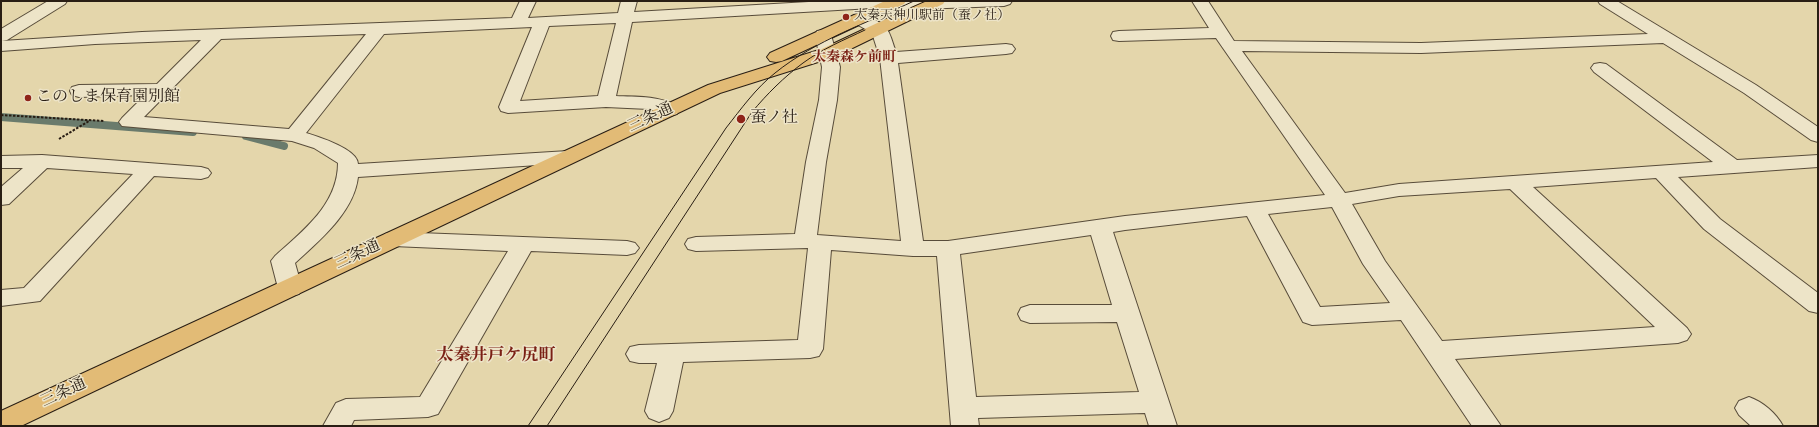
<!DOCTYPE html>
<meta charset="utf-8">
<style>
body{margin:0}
#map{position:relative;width:1819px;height:427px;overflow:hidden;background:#e4d6ab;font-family:"Sorts Mill Goudy",serif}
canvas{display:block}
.frame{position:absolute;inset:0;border:2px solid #291e14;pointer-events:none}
</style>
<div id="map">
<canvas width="1819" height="427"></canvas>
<div class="frame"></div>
</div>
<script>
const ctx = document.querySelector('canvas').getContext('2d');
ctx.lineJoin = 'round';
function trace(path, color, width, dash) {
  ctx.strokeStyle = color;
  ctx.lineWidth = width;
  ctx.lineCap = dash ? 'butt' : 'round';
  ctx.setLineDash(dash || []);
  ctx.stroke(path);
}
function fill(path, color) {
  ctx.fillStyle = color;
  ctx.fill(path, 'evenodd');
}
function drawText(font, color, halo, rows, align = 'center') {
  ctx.font = font + ' "Sorts Mill Goudy","Noto Serif JP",serif';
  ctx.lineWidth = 3;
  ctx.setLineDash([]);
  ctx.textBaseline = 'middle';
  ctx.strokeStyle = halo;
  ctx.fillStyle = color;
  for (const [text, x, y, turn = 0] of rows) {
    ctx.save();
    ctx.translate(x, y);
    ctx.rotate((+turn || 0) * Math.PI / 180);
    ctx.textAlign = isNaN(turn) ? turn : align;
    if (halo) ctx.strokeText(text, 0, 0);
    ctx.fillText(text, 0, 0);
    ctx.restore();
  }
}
const stream = new Path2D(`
 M1,117l192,15
 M246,136l38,10`);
const path = new Path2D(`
 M1,115l103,6
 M59,139l30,-18`);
const minor = new Path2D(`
 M48,1h19l-2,3 -58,36 -5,1 140,-9 370,-14 8,-17h16l-8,17 90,-5 3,-12h16l-3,11 192,-11h186l-2,3 -6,2 -114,4 -18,-2 -240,14 -16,74c17,1 53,-1 63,14l-2,4 -7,2 -21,-7 -43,-2 -98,6 -7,-2 -2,-4 33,-80 -148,7 -78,99c13,4 52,16 52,31l210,-13 7,2 3,4 -3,4 -7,2 -210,14c-4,35 -38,63 -63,86l7,25 -3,6 -9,2 -9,-2 -3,-6 -7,-27 4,-5c29,-26 63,-52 63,-93l-24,-15 -22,-7 -170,-15 -3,-4 3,-4 23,-23 -66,2 -7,-2 -2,-4 2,-4 7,-2 78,-1 44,-44 -106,4 -94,7v-22zM616,23l-18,73 -78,5 29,-75zM366,34l-77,95 -145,-12 77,-78z
 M1192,1h16l26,40 187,2 227,-9 -48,-30 -2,-3h19l139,84 62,42v15l-7,-2 -67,-47 -81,-50 -242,10 -179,-2 103,142 54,-9 314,-22 -119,-90 -3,-4 3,-4 6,-1 6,1 131,96 81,-5v12l-140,10 42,42 98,74v20l-9,-2 -105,-82 -48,-51 -123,9 154,141 4,6 -4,6 -9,3 -223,16 46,67h-29l-71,-106 -89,5 -9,-3 -56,-106 -122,14 -12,2 64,194h-28l-4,-13 -167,5 1,8h-28l-14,-170h-24l-82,-6 -8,99 -4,7 -9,2 -127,4 -10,49 -4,7 -10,4 -10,-4 -4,-7 12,-48h-18l-9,-2 -4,-7 4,-7 9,-2 159,-5 10,-92 -112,3 -8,-2 -3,-5 3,-5 8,-2 99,-3 11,-72 13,-62 3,-33 -7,-32 2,-4 6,-1 6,1 2,4 9,32 -3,33 -11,62 -9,73 84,6 -21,-183 -8,-25 -19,-11 -2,-3 2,-3c10,-3 26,4 33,12 5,6 7,17 10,24l110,-8 6,1 3,4 -3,4 -6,1 -108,9 25,178h25l177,-25 200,-21 -109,-157 -97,3 -6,-1 -2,-4 2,-4 6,-1 90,-3zM1510,189l145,138 -213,14 -57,-80 -33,-57 47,-8zM1332,207l31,57 27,39 -70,4 -52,-93zM1091,235l21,70h-82l-9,3 -3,6 3,6 9,3 87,-1 22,70 -163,5 -16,-143z
 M42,155l159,12 7,2 3,4 -3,4 -7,2 -47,-3 -114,125 -39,5v-16l23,-2 109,-114 -86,-6 -38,36 -8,1v-18l22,-19h-22v-12z
 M393,232l234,9 8,2 4,5 -4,5 -8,2 -96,-4 -93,163 -10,3 -74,3 -3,6h-28l13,-23 10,-4 74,-2 88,-146 -115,-5 -8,-2 -3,-5 3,-5z
 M1749,397c14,5 27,16 34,29h-32l-12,-11 -4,-7 4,-7z`);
const major = new Path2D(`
 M885,1h21l-2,3 -122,57 -6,1 -6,-1 -3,-4 3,-4z
 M924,1h21l-2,3 -109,53 -114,36 -699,333h-20v-15l707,-326 114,-36z`);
const tram = new Path2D(`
 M910,8l16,-7
 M528,426l198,-298c15,-19 30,-40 49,-55 41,-33 92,-50 139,-72
 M547,426l205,-314c15,-18 32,-35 51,-49 19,-14 41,-23 62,-33`);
const markers = [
 [846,17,4,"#8f2418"],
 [28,98,4,"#8f2418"],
 [741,119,5,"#8f2418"]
];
const farPoinames = [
 ["太秦天神川駅前（蚕ノ社）",854,17]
];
const farNeighbourhoodnames = [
 ["太秦森ケ前町",854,59]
];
const poiNames = [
 ["このしま保育園別館",36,98],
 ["蚕ノ社",750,119]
];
const streetNames = [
 ["三条通",651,119,-25],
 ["三条通",358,256,-25],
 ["三条通",64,394,-25]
];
const neighbourhoodNames = [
 ["太秦井戸ケ尻町",496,357]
];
trace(stream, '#6a7b6c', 8);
trace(minor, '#584c3a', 2);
trace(major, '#291e14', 2);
trace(path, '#291e14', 2, [2.5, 1.5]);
fill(minor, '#ede4c8');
fill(major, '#e2bb76');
trace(tram, '#291e14', 1);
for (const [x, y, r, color] of markers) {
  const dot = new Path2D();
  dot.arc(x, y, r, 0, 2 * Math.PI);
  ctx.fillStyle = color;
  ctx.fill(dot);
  trace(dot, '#ede4c8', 1.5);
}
drawText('13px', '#291e14', '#ede4c8', farPoinames, 'left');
drawText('bold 14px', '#7a1f14', '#ede4c8', farNeighbourhoodnames);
drawText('16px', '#291e14', '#ede4c8', poiNames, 'left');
drawText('16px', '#291e14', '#ede4c8', streetNames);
drawText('bold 17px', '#7a1f14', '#ede4c8', neighbourhoodNames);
</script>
